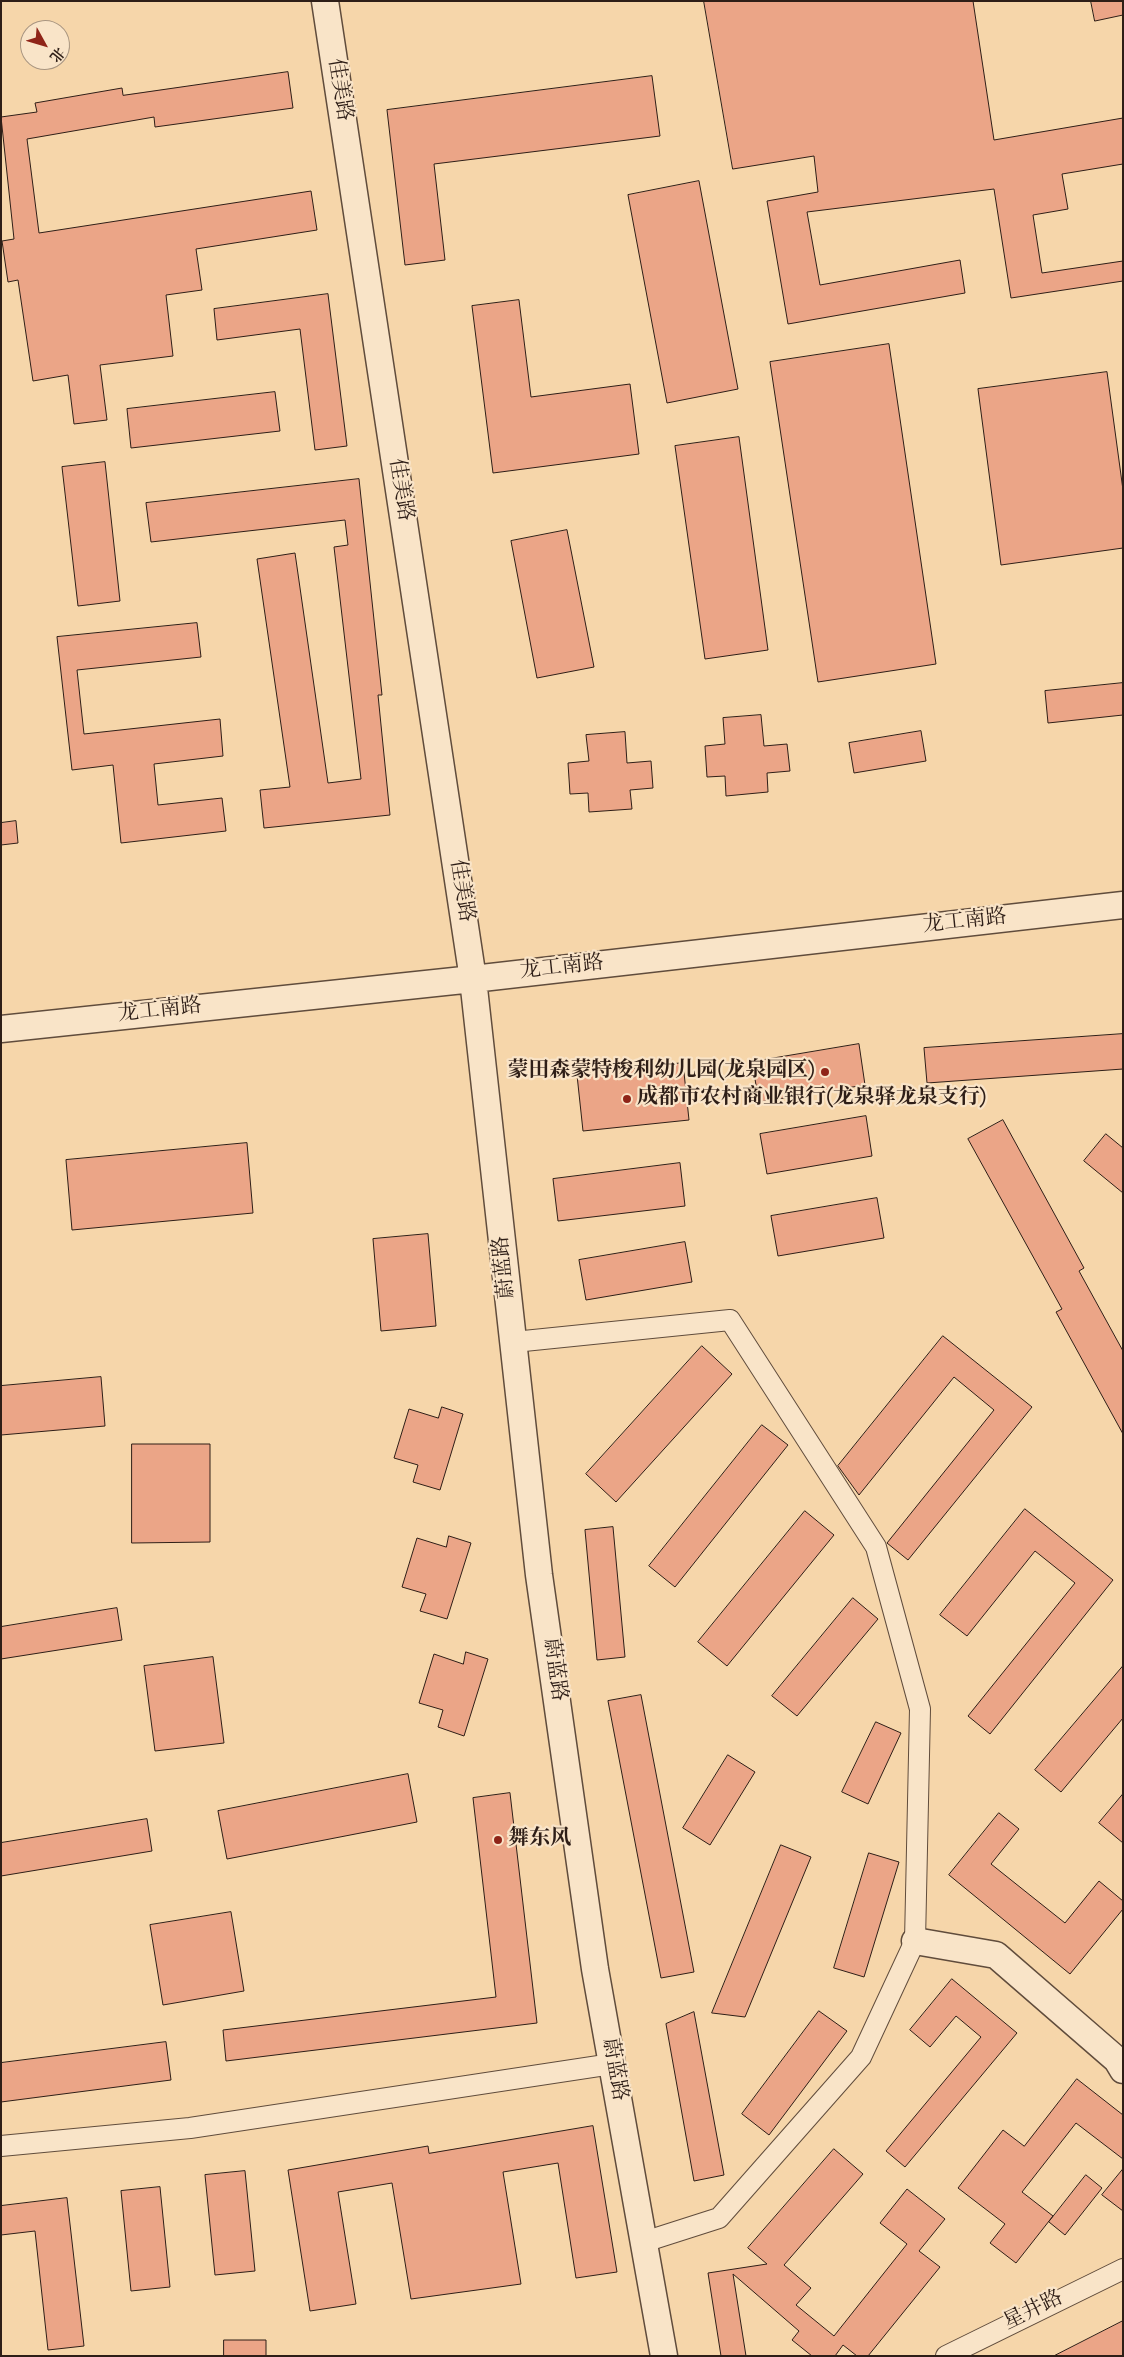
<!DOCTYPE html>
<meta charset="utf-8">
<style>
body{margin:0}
#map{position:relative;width:1124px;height:2357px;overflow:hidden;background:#f6d6aa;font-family:"Sorts Mill Goudy","Noto Serif SC",serif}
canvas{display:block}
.frame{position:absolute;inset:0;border:2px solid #2e1e17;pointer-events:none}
.north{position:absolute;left:20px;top:20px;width:50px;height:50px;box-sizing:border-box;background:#f9e4c8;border:1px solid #a89581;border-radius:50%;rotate:129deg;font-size:14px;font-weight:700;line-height:20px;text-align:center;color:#2e1e17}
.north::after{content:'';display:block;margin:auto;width:18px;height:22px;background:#8f2418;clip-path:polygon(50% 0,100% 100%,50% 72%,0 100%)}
</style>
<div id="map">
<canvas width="1124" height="2357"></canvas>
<div class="frame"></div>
<div class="north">北</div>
</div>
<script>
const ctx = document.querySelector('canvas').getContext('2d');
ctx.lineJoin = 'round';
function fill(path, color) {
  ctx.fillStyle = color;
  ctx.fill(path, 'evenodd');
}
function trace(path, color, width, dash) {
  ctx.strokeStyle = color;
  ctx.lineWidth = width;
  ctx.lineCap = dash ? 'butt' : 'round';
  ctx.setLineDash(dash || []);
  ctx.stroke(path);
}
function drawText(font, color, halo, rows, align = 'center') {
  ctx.font = font + ' "Sorts Mill Goudy","Noto Serif SC",serif';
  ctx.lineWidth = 4.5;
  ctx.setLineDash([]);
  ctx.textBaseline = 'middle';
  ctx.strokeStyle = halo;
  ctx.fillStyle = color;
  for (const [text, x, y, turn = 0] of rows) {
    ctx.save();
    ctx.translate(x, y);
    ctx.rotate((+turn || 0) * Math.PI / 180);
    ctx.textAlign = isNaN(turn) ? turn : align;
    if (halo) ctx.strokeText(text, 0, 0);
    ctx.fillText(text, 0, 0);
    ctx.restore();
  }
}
const building = new Path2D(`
 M704,1h269l21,139 129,-22v46l-61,10 6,35 -35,6 9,58 81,-12v20l-112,17 -17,-109 -187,23 13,73 140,-25 5,33 -177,31 -21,-123 51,-9 -4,-36 -81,13z
 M1091,1h32v14l-28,6z
 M288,72l5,36 -138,19 -1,-10 -127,22 12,94 272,-42 6,39 -121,19 6,41 -36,5 7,61 -73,9 7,55 -33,4 -6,-49 -35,6 -15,-101 -10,2 -6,-41 12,-2 -13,-122 36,-5 -2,-9 87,-15 1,7z
 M652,76l8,60 -226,28 11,96 -40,5 -18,-155z
 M699,181l39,208 -71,14 -39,-208z
 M328,294l19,152 -32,4 -15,-121 -83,11 -3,-31z
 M519,300l12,97 99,-13 9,70 -146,19 -21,-167z
 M889,344l47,320 -118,18 -48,-320z
 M1107,372l16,118v58l-122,17 -23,-176z
 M275,392l5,39 -149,17 -4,-39z
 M739,437l29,213 -63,9 -30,-213z
 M105,462l15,139 -42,5 -16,-139z
 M359,479l23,216h-4l12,120 -126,13 -4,-38 30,-3 -33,-228 38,-6 33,230 33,-4 -27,-232 14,-2 -3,-25 -194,22 -5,-39z
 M567,530l27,137 -57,11 -26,-137z
 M197,623l4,34 -124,13 7,64 136,-15 3,37 -69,8 4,41 64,-7 4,33 -105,12 -8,-78 -41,5 -15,-133z
 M1123,683v32l-75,8 -3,-32z
 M761,715l3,31 23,-2 3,27 -23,2 1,19 -42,4 -1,-20 -18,1 -2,-31 20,-2 -2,-26z
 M921,731l5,30 -72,12 -5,-30z
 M625,732l2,31 24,-2 2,27 -23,2 2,19 -43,3 -1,-19 -18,1 -2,-31 21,-2 -3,-26z
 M16,821l2,22 -17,2v-22z
 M1123,1034v35l-196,14 -3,-35z
 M859,1044l6,41 -106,17 -7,-40z
 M683,1063l6,57 -106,11 -6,-56z
 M866,1116l6,40 -105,18 -7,-40z
 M1003,1120l81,148 -5,3 44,80v83l-67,-122 6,-3 -94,-170z
 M1106,1134l17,14v45l-39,-32z
 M247,1143l6,70 -181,17 -6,-70z
 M680,1163l5,43 -127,15 -5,-42z
 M877,1198l7,40 -106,18 -7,-40z
 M428,1234l8,92 -55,5 -8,-92z
 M685,1242l7,40 -106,18 -7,-40z
 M943,1336l89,71 -124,153 -21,-17 107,-133 -40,-33 -95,118 -21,-29z
 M702,1346l30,28 -116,128 -30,-28z
 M101,1377l4,49 -104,9v-49z
 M442,1407l21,7 -23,76 -27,-8 5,-17 -24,-7 15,-49 29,9z
 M762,1425l26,20 -113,142 -26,-21z
 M132,1444h78v98l-78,1z
 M1025,1509l88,71 -123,154 -22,-18 107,-133 -40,-32 -68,85 -27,-21z
 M805,1511l29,24 -107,131 -29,-24z
 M613,1527l12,130 -28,3 -12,-130z
 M449,1536l22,7 -24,76 -27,-8 6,-17 -24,-7 15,-49 29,9z
 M853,1598l25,21 -81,97 -25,-20z
 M117,1608l5,32 -121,19v-32z
 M466,1652l22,7 -24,77 -26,-9 5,-17 -24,-7 15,-49 29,10z
 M213,1657l11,86 -69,8 -11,-85z
 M1123,1666v52l-62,74 -26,-22z
 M641,1695l53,277 -33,6 -53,-277z
 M876,1722l25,11 -33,71 -26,-12z
 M728,1755l27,17 -45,73 -27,-17z
 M408,1774l9,48 -190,37 -9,-48z
 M510,1793l27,230 -311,38 -3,-31 273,-33 -23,-199z
 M1123,1794v49l-24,-20z
 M999,1813l20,16 -28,35 74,59 34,-42 24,20v8l-53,65 -121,-99z
 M147,1819l5,32 -151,25v-33z
 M781,1845l30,12 -66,160 -33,-4z
 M869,1853l30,9 -35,115 -30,-9z
 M231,1912l13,79 -81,14 -13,-80z
 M952,1979l65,54 -112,134 -19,-16 95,-114 -25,-21 -26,31 -20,-17z
 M819,2011l28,20 -78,104 -27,-21z
 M694,2012l30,163 -30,6 -28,-157z
 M166,2042l5,38 -170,22v-39z
 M1077,2079l46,36v44l-47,-36 -54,69 31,24 -37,47 -26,-20 15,-19 -47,-36 45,-58 21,16z
 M593,2126l24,146 -41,6 -18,-115 -55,9 18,112 -110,15 -19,-116 -54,9 18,112 -46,7 -22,-141 140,-24 1,7z
 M834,2149l29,25 -79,91 27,23 -15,17 38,31 73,-92 -27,-21 27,-34 38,30 -26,32 21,16 -72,89h-11l-14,-11 -8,11h-23l-20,-16 7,-9 -66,-57 13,82h-25l-13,-83 59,-9 -19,-16z
 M1123,2169v42l-21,-16z
 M245,2171l10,100 -40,4 -10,-100z
 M1086,2175l16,13 -37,47 -16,-13z
 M160,2187l10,100 -39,4 -10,-100z
 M67,2198l17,148 -36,4 -13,-119 -34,4v-29z
 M1123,2321v35h-69z
 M224,2340h42v16h-42z`);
const minor = new Path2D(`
 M514,1342l216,-22 146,227 44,162 -5,232 -54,116 -142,161 -75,24
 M1,2146l189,-18 422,-64
 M946,2356l177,-87`);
const tertiary = new Path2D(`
 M325,1l148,978 66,596 56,394 69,387
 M1,1029l472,-50 650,-74
 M915,1941l81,14 121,105 6,10`);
const markers = [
 [825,1072,5,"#8f2418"],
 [627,1099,5,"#8f2418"],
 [498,1840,5,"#8f2418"]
];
const streetNames = [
 ["佳美路",338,90,81],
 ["佳美路",399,490,81],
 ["佳美路",460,891,81],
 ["龙工南路",965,923,-6],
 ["龙工南路",562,969,-6],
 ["龙工南路",160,1012,-6],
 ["蔚蓝路",506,1267,-96],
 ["蔚蓝路",553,1670,82],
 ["蔚蓝路",613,2070,80],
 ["星井路",1034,2312,-26]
];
const poiNames = [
 ["蒙田森蒙特梭利幼儿园(龙泉园区)",815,1072,"right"],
 ["成都市农村商业银行(龙泉驿龙泉支行)",637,1099],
 ["舞东风",508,1840]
];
fill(building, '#eba587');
trace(building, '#2e1e17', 1);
trace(minor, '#604c3c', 22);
trace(tertiary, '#604c3c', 29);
trace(minor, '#f9e4c8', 20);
trace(tertiary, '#f9e4c8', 26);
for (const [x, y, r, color] of markers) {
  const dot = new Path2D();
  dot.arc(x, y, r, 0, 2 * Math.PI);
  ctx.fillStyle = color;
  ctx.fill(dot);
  trace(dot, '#f9e4c8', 2);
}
drawText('21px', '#2e1e17', '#f9e4c8', streetNames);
drawText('bold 21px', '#2e1e17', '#f9e4c8', poiNames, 'left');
</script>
